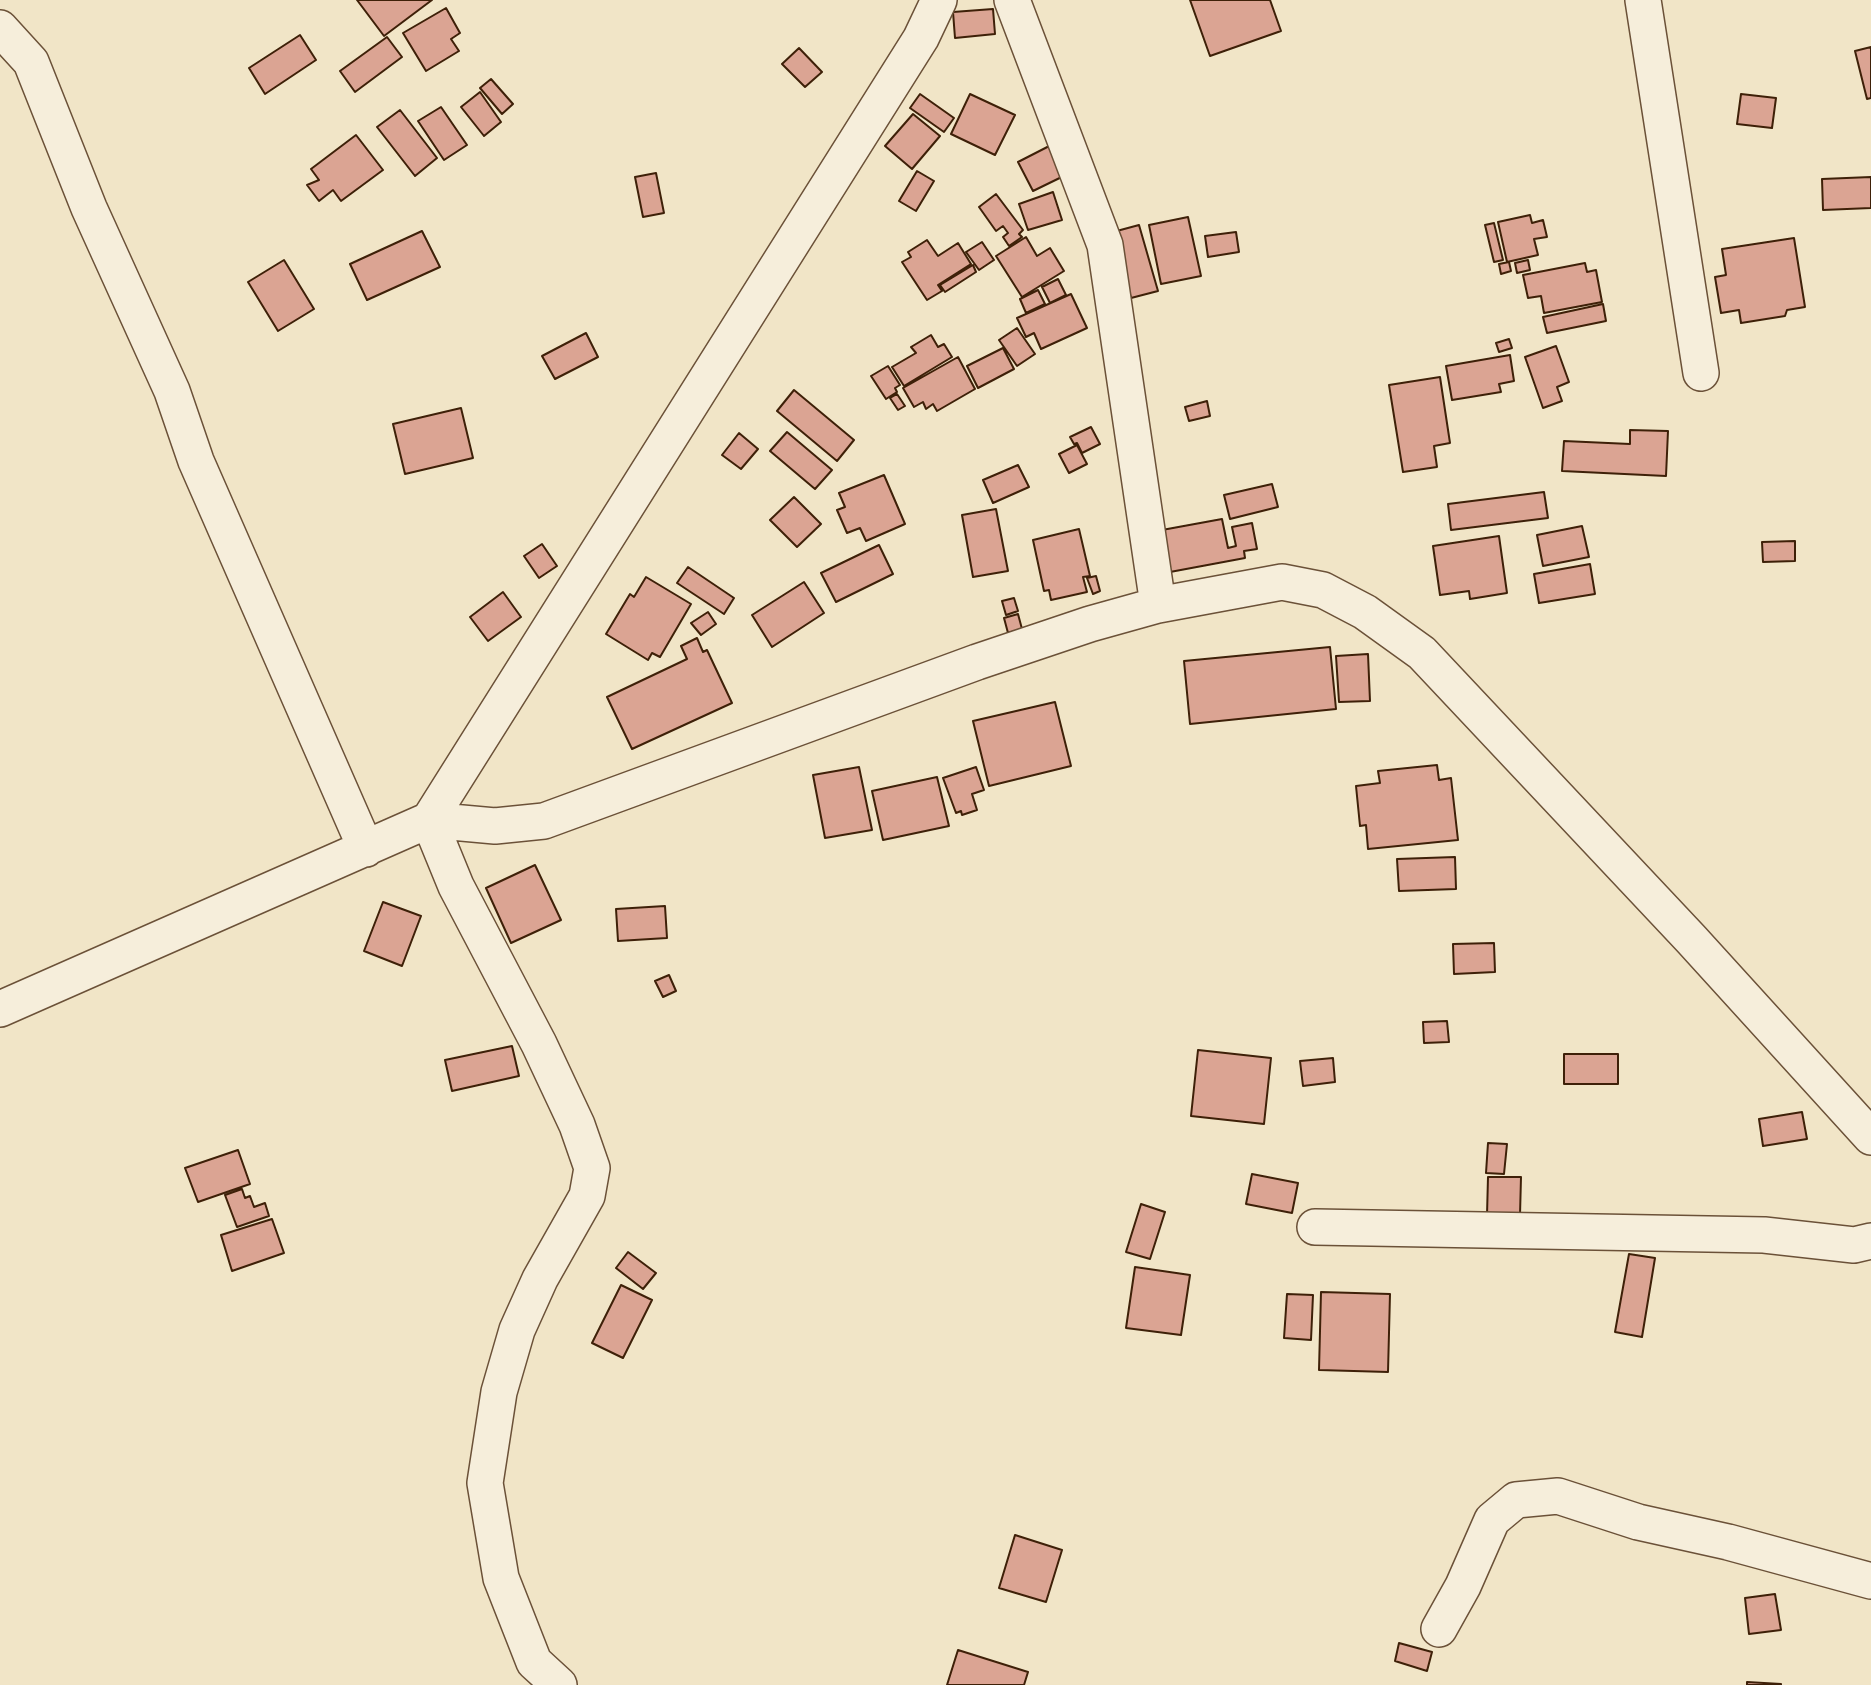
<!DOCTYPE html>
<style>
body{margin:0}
canvas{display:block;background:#f1e5c7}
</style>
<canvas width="1871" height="1685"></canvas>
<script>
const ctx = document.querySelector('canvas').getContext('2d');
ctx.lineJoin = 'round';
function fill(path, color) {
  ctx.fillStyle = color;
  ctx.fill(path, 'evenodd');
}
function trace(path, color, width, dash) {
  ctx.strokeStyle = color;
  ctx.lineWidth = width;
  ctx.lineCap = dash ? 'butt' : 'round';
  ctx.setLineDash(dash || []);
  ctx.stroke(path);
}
const building = new Path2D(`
 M357,0h75l-48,36z
 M1190,0h80l11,31 -71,25z
 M446,8l14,25 -9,6 8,12 -33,20 -23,-38z
 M993,9l2,25 -40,4 -2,-26z
 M300,35l16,25 -51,34 -16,-26z
 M387,37l15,20 -47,35 -15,-21z
 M1871,47v51l-4,1 -12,-48z
 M799,48l23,24 -17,15 -23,-23z
 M491,79l22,25 -11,10 -22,-26z
 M480,92l21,30 -17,14 -23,-29z
 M920,94l34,24 -10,14 -34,-24z
 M970,94l45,21 -20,40 -44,-21z
 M1741,94l35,4 -4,30 -35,-4z
 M441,107l26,38 -23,15 -26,-39z
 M400,110l37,48 -22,18 -38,-49z
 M913,114l27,22 -28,33 -27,-23z
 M356,135l27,35 -42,31 -8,-11 -14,11 -12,-16 12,-5 -8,-11z
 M1059,141l15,30 -41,20 -15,-29z
 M917,171l17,10 -18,30 -17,-10z
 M656,173l8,40 -21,4 -8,-40z
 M1871,177v31l-48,2 -1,-31z
 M1053,192l9,28 -34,10 -9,-26z
 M996,194l27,36 -4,4 3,3 -13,9 -6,-9 5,-4 -5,-7 -7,5 -17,-24z
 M1530,215l2,8 11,-3 4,17 -13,2 4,16 -31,7 -9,-40z
 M1188,217l13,59 -40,8 -12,-59z
 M1494,223l9,37 -9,2 -9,-37z
 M1139,225l19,66 -27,7 -18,-66z
 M422,231l18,36 -73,33 -17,-36z
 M1236,232l3,20 -31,5 -3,-21z
 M1026,237l11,19 13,-8 14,23 -42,26 -26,-41z
 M1794,238l11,69 -18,3 -2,6 -44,7 -2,-13 -18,3 -6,-36 11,-2 -4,-26z
 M927,240l11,16 20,-13 13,21 -33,21 4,6 -15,9 -25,-38 9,-5 -3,-5z
 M982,242l12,18 -15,10 -13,-18z
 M284,260l30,49 -36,22 -30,-49z
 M1528,260l2,10 -13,3 -2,-10z
 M1509,262l2,9 -10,3 -2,-10z
 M1585,263l2,9 9,-2 6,32 -58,11 -3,-17 -13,2 -5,-23z
 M973,265l3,7 -31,20 -5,-7z
 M1058,279l8,16 -16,8 -8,-16z
 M1038,290l7,14 -19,9 -6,-14z
 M1071,294l16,34 -46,21 -7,-16 -8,4 -9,-19z
 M1603,304l3,17 -59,12 -4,-16z
 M1017,328l18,26 -18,12 -18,-26z
 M586,333l12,24 -43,22 -13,-23z
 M931,335l7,12 6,-3 8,13 -48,29 -12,-19 24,-14 -5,-6z
 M1509,339l3,9 -13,4 -3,-9z
 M1556,346l13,36 -12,5 5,14 -19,7 -18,-51z
 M1003,348l11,21 -36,19 -11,-22z
 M1510,355l4,26 -15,3 2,8 -49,8 -6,-34z
 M958,357l17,32 -38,22 -4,-7 -7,5 -3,-7 -9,5 -11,-19z
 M888,366l12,19 -5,3 2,4 -11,7 -15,-23z
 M1440,377l10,66 -16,3 3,21 -34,5 -14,-87z
 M794,390l60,50 -17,21 -60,-50z
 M897,394l8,12 -7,4 -8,-12z
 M1207,401l3,15 -21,5 -4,-14z
 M461,408l12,50 -68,16 -12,-50z
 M1091,427l9,17 -18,9 -5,-10 -3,1 -4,-7z
 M1630,430l38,1 -2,45 -104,-5 2,-30 66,3z
 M787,432l45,38 -17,19 -45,-38z
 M739,433l19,16 -17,20 -19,-14z
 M1077,445l10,19 -18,9 -10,-19z
 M1018,465l11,22 -36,16 -10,-23z
 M884,475l21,49 -39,17 -6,-13 -13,5 -10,-23 8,-3 -6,-14z
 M1272,484l6,23 -48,12 -6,-24z
 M1544,492l4,26 -97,12 -3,-26z
 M794,497l27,27 -24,23 -27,-27z
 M996,509l12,62 -35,6 -11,-62z
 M1222,519l6,29 8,-2 -4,-19 20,-4 5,26 -13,2 1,7 -75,14 -8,-42z
 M1582,526l7,31 -46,9 -6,-31z
 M1079,529l11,47 -7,1 4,15 -36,8 -2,-10 -5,1 -11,-51z
 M1499,536l8,57 -37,6 -1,-8 -29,4 -7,-49z
 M1795,541v20l-32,1 -1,-20z
 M542,544l15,22 -18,12 -15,-22z
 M879,545l14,29 -57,28 -15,-29z
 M1590,564l5,30 -56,9 -5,-29z
 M688,567l46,31 -10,16 -47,-31z
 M1096,576l4,15 -7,3 -6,-16z
 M646,577l45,27 -31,53 -8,-4 -4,7 -42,-26 24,-40 4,3z
 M804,582l20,31 -52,34 -20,-32z
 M503,592l18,25 -33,24 -18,-24z
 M1014,598l4,13 -12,4 -4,-14z
 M708,612l8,12 -15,11 -10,-12z
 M1018,614l4,15 -14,4 -4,-15z
 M697,638l6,14 4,-2 25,53 -100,46 -25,-52 80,-38 -6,-13z
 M1330,647l6,62 -146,15 -6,-63z
 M1368,654l2,47 -31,1 -3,-46z
 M1055,702l16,64 -82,20 -16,-65z
 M1437,765l2,15 12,-2 7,62 -90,9 -2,-24 -6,1 -4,-40 24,-3 -2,-12z
 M859,767l13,63 -47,8 -12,-63z
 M976,767l8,23 -12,4 5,16 -15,5 -1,-4 -5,2 -13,-35z
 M937,777l12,49 -66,14 -11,-49z
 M1455,857l1,32 -57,2 -2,-32z
 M535,865l26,55 -50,23 -25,-55z
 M383,902l38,14 -19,50 -38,-15z
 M665,906l2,32 -49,3 -2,-32z
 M1494,943l1,29 -41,2 -1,-30z
 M669,975l7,16 -13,6 -8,-16z
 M1447,1021l2,21 -25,1 -1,-21z
 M512,1046l7,30 -67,15 -7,-31z
 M1198,1050l73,8 -7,66 -73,-8z
 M1564,1054h54v30h-54z
 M1333,1058l2,24 -32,4 -3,-25z
 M1802,1112l5,27 -44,7 -4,-27z
 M1488,1143l19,1 -3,30 -18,-1z
 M238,1150l12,34 -52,18 -13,-34z
 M1252,1174l46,9 -6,30 -46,-9z
 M1488,1177h33l-1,38h-33z
 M242,1189l3,9 5,-2 4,11 11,-4 4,13 -32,11 -12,-32z
 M1141,1204l24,8 -15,47 -24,-7z
 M272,1219l12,34 -52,18 -11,-36z
 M628,1252l28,21 -13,16 -27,-21z
 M1629,1254l26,4 -13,79 -27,-5z
 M1135,1267l55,8 -9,60 -55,-7z
 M621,1285l31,15 -29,58 -31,-15z
 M1321,1292l69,2 -2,78 -69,-2z
 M1287,1294l26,1 -2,45 -27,-2z
 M1015,1535l47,15 -16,52 -47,-14z
 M1775,1594l6,36 -32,4 -4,-36z
 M1399,1643l33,9 -5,19 -32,-10z
 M958,1650l70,22 -4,13h-77z
 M1747,1682l34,2v1h-34z`);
const street = new Path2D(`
 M1012,0l93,245 53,360
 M1643,0l58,373
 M0,28l31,34 58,146 83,183 24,70 170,388
 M0,1009l429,-189 66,6 49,-5 433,-159 113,-38 68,-19 124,-23 41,8 42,22 57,41 269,286 180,198
 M1315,1227l449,8 90,10 17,-4
 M1439,1629l24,-43 29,-66 24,-20 42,-4 80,26 90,20 143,39
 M559,1685l-25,-23 -33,-84 -16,-95 14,-91 18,-62 23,-51 47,-83 5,-28 -15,-43 -38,-81 -83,-158 -27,-66 492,-782 18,-38`);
fill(building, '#dba493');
trace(building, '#3e2008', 2);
trace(street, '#6b5138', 38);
trace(street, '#f6eedb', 35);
</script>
